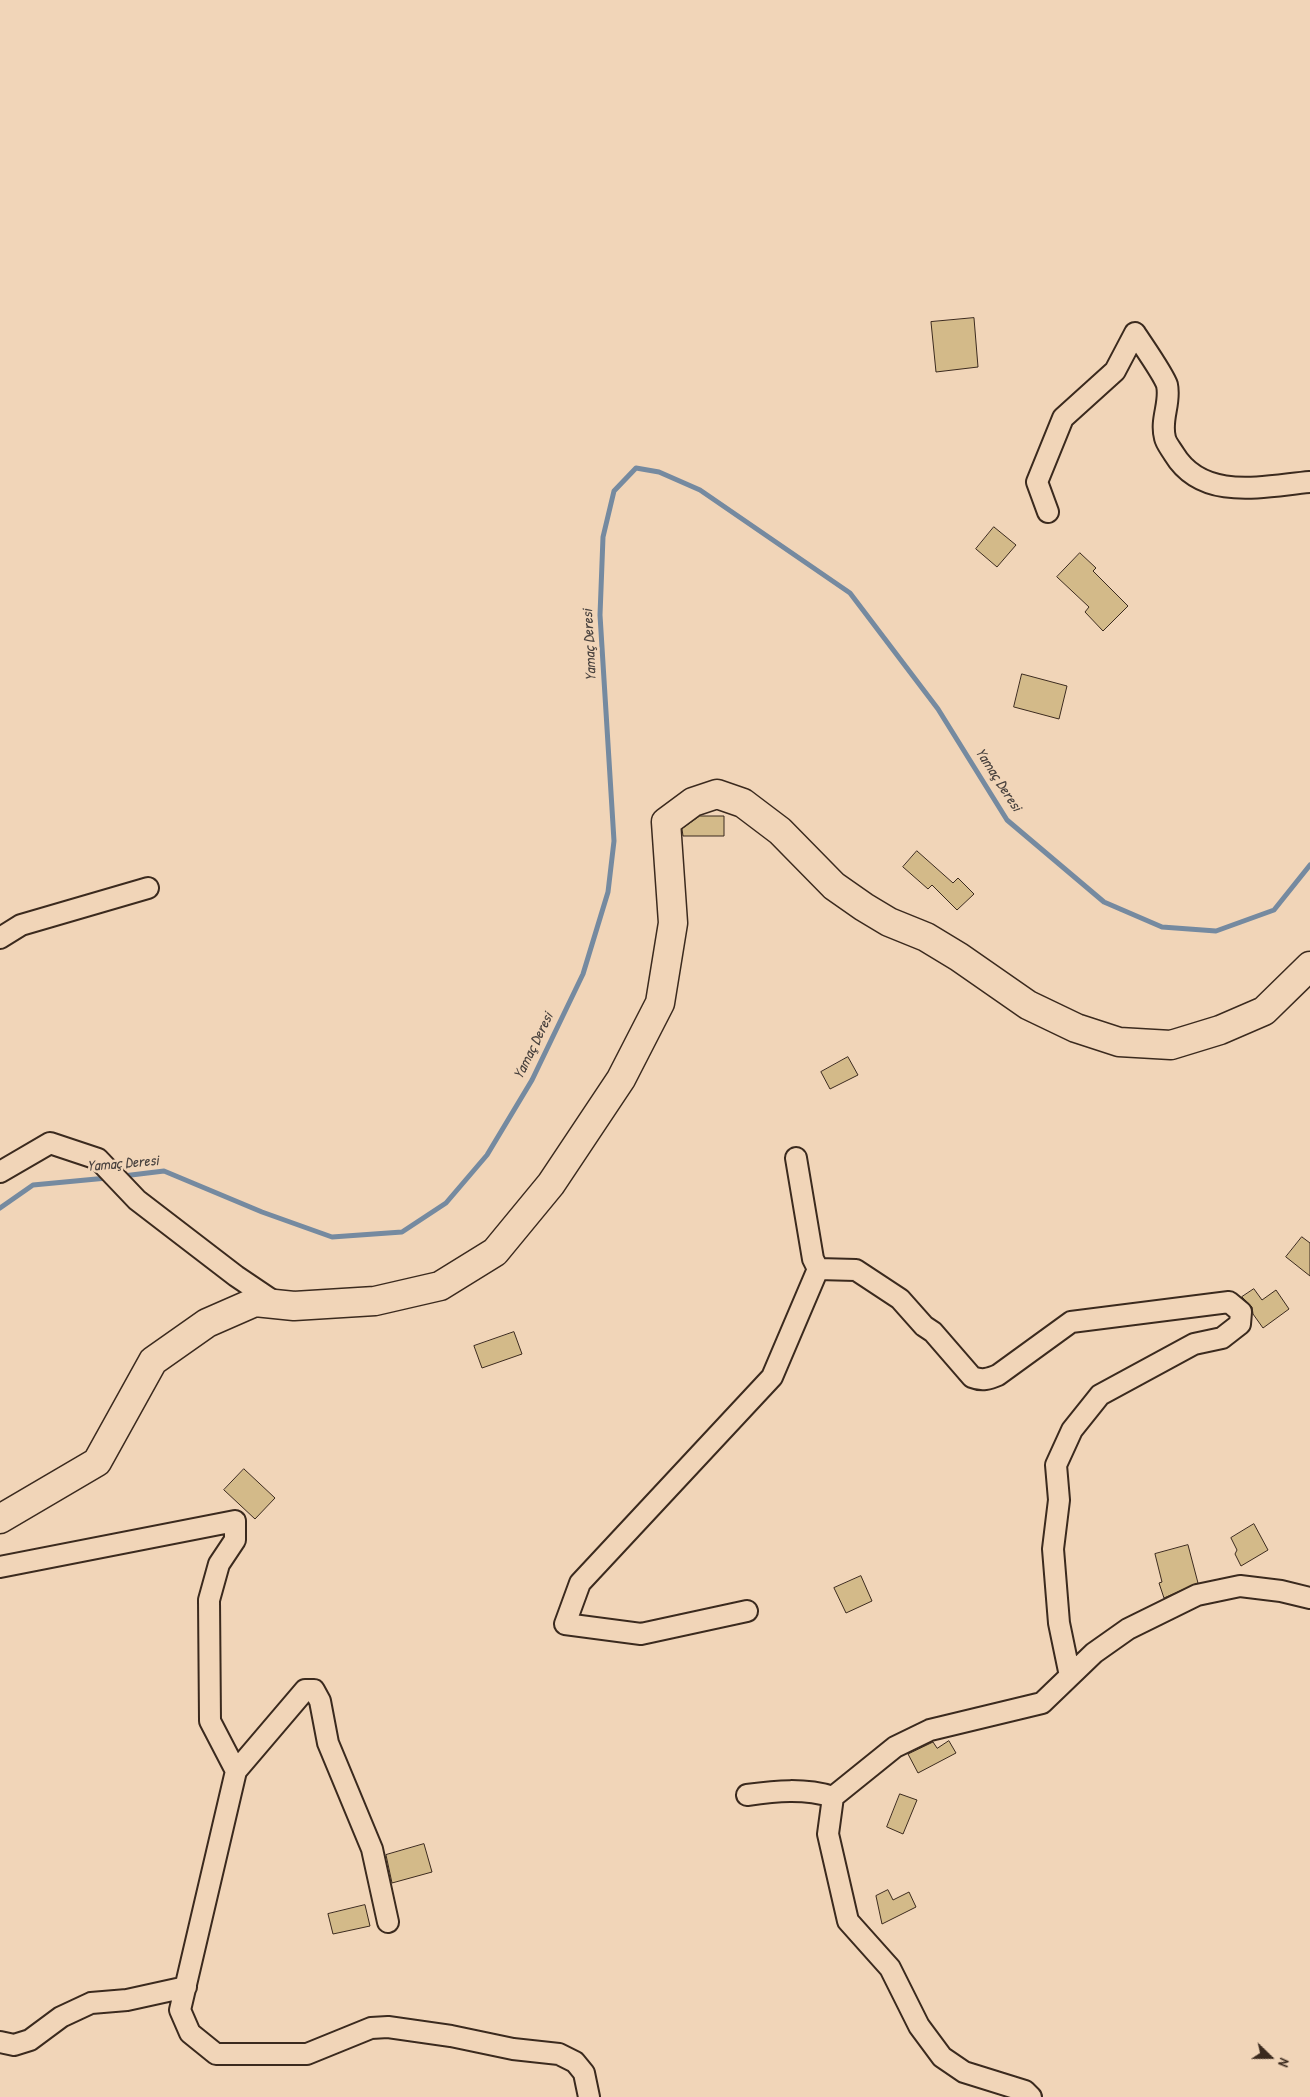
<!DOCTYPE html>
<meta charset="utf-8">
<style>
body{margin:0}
#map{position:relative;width:1310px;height:2097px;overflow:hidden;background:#f1d5b8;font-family:"Patrick Hand",sans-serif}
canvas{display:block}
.north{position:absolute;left:1245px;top:2032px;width:50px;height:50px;-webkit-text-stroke:4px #f1d5b8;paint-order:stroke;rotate:112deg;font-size:14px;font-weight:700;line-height:20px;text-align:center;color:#3b2a1e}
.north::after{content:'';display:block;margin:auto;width:18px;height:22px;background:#3b2a1e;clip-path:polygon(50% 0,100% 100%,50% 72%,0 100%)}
</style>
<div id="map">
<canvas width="1310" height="2097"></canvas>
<div class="north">N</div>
</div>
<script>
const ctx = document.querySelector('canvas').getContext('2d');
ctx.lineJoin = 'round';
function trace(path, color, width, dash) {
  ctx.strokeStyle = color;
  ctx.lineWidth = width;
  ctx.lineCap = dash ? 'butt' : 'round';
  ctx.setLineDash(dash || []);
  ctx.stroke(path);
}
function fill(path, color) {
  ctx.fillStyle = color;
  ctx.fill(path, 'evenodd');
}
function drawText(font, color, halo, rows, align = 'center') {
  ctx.font = font + ' "Patrick Hand",sans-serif';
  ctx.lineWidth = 5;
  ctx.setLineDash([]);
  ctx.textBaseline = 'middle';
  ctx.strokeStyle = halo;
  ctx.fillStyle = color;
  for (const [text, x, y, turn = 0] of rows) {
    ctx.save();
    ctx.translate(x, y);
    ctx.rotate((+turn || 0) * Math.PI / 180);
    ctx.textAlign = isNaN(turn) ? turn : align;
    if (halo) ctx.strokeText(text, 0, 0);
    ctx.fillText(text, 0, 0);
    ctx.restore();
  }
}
const stream = new Path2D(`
 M123,1176l41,-5 98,41 70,25 70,-5 44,-29 41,-48 45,-75 51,-106 25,-82 6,-51 -14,-226 3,-78 11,-46 22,-23 23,4 41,18 150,103 88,116 69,111 97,82 58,25 54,4 58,-21 36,-45
 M0,1208l33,-23 74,-7`);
const building = new Path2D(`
 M974,318l4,49 -42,5 -5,-50z
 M994,527l22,18 -19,22 -21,-18z
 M1080,553l16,15 -3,3 35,35 -25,25 -18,-19 4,-5 -32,-30z
 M1022,674l45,12 -8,33 -45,-12z
 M700,816h24v20h-41l-1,-7z
 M917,851l36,32 5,-5 16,16 -17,16 -25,-25 -4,4 -25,-22z
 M848,1057l10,18 -28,14 -9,-17z
 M1302,1237l8,6v33l-24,-19z
 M1254,1289l8,11 14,-10 13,19 -26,19 -10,-14 -1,-7 -10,-10z
 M514,1332l8,22 -40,14 -8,-22z
 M244,1469l31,29 -20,21 -31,-29z
 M1254,1524l14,26 -27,16 -6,-12 2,-4 -6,-12z
 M1188,1545l10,38 -34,15 -5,-15 3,-1 -7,-28z
 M861,1576l11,25 -26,12 -12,-25z
 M949,1741l7,12 -38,20 -10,-19 25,-12 4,6z
 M900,1794l17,6 -14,34 -16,-7z
 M424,1844l8,28 -40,11 -6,-28z
 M888,1890l5,10 16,-8 7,15 -34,17 -6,-28z
 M365,1905l5,21 -37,8 -5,-20z`);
const street = new Path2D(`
 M1048,512l-11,-30 26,-64 52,-47 20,-38c7,11 29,42 32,52 4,18 -7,34 -2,53 1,5 6,11 9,16 29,48 90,32 136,28
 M0,938l21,-13 127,-37
 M796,1158l17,101 5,10
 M0,1172l50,-29 48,16 39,41 99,76 40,27
 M818,1269l38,1 44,29 24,27 9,6 39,45c10,4 17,2 26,-2l73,-53 158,-20 12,10 -1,12 -18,14 -28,6 -94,51 -28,35 -16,35 3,35 -6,49 6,74 11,53
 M0,1567l235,-46v19l-16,24 -10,36 1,121 26,50
 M747,1611l-106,23 -76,-10 15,-41 192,-206 46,-108
 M747,1795c29,-4 57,-7 86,2
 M388,1922l-16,-73 -44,-106 -8,-42 -6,-11h-9l-69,81 -56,239 10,23 26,21h91l64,-26 17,-1 63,9 62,13 46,5 16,8 9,11 5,24
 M0,2042l14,3 16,-5 31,-23 30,-14 36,-3 59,-13
 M1031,2097l-6,-6 -61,-19 -22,-15 -23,-31 -29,-58 -42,-47 -20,-87 5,-37 62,-50 35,-17 112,-27 52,-50 34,-24 69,-34 43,-9 41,5 29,7`);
const secondary = new Path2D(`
 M0,1519l97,-57 56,-101 54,-38 48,-21 39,4 81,-5 65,-15 55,-34 56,-68 70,-105 39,-76 13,-80 -7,-101 27,-20 24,-8 26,9 37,28 54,55 30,21 25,15 37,15 33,20 69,48 48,23 43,14 52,3 49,-15 44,-19 46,-45`);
const waterNames = [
 ["Yamaç Deresi",590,645,-93],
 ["Yamaç Deresi",998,780,57],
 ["Yamaç Deresi",534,1046,-64],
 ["Yamaç Deresi",123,1164,-5]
];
trace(stream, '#758aa0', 5);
fill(building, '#d3ba89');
trace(building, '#3b2a1e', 1);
trace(street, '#3b2a1e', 24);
trace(secondary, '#3b2a1e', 31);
trace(street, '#f1d5b8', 20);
trace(secondary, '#f1d5b8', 28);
drawText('italic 15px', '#49423e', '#f1d5b8', waterNames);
</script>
